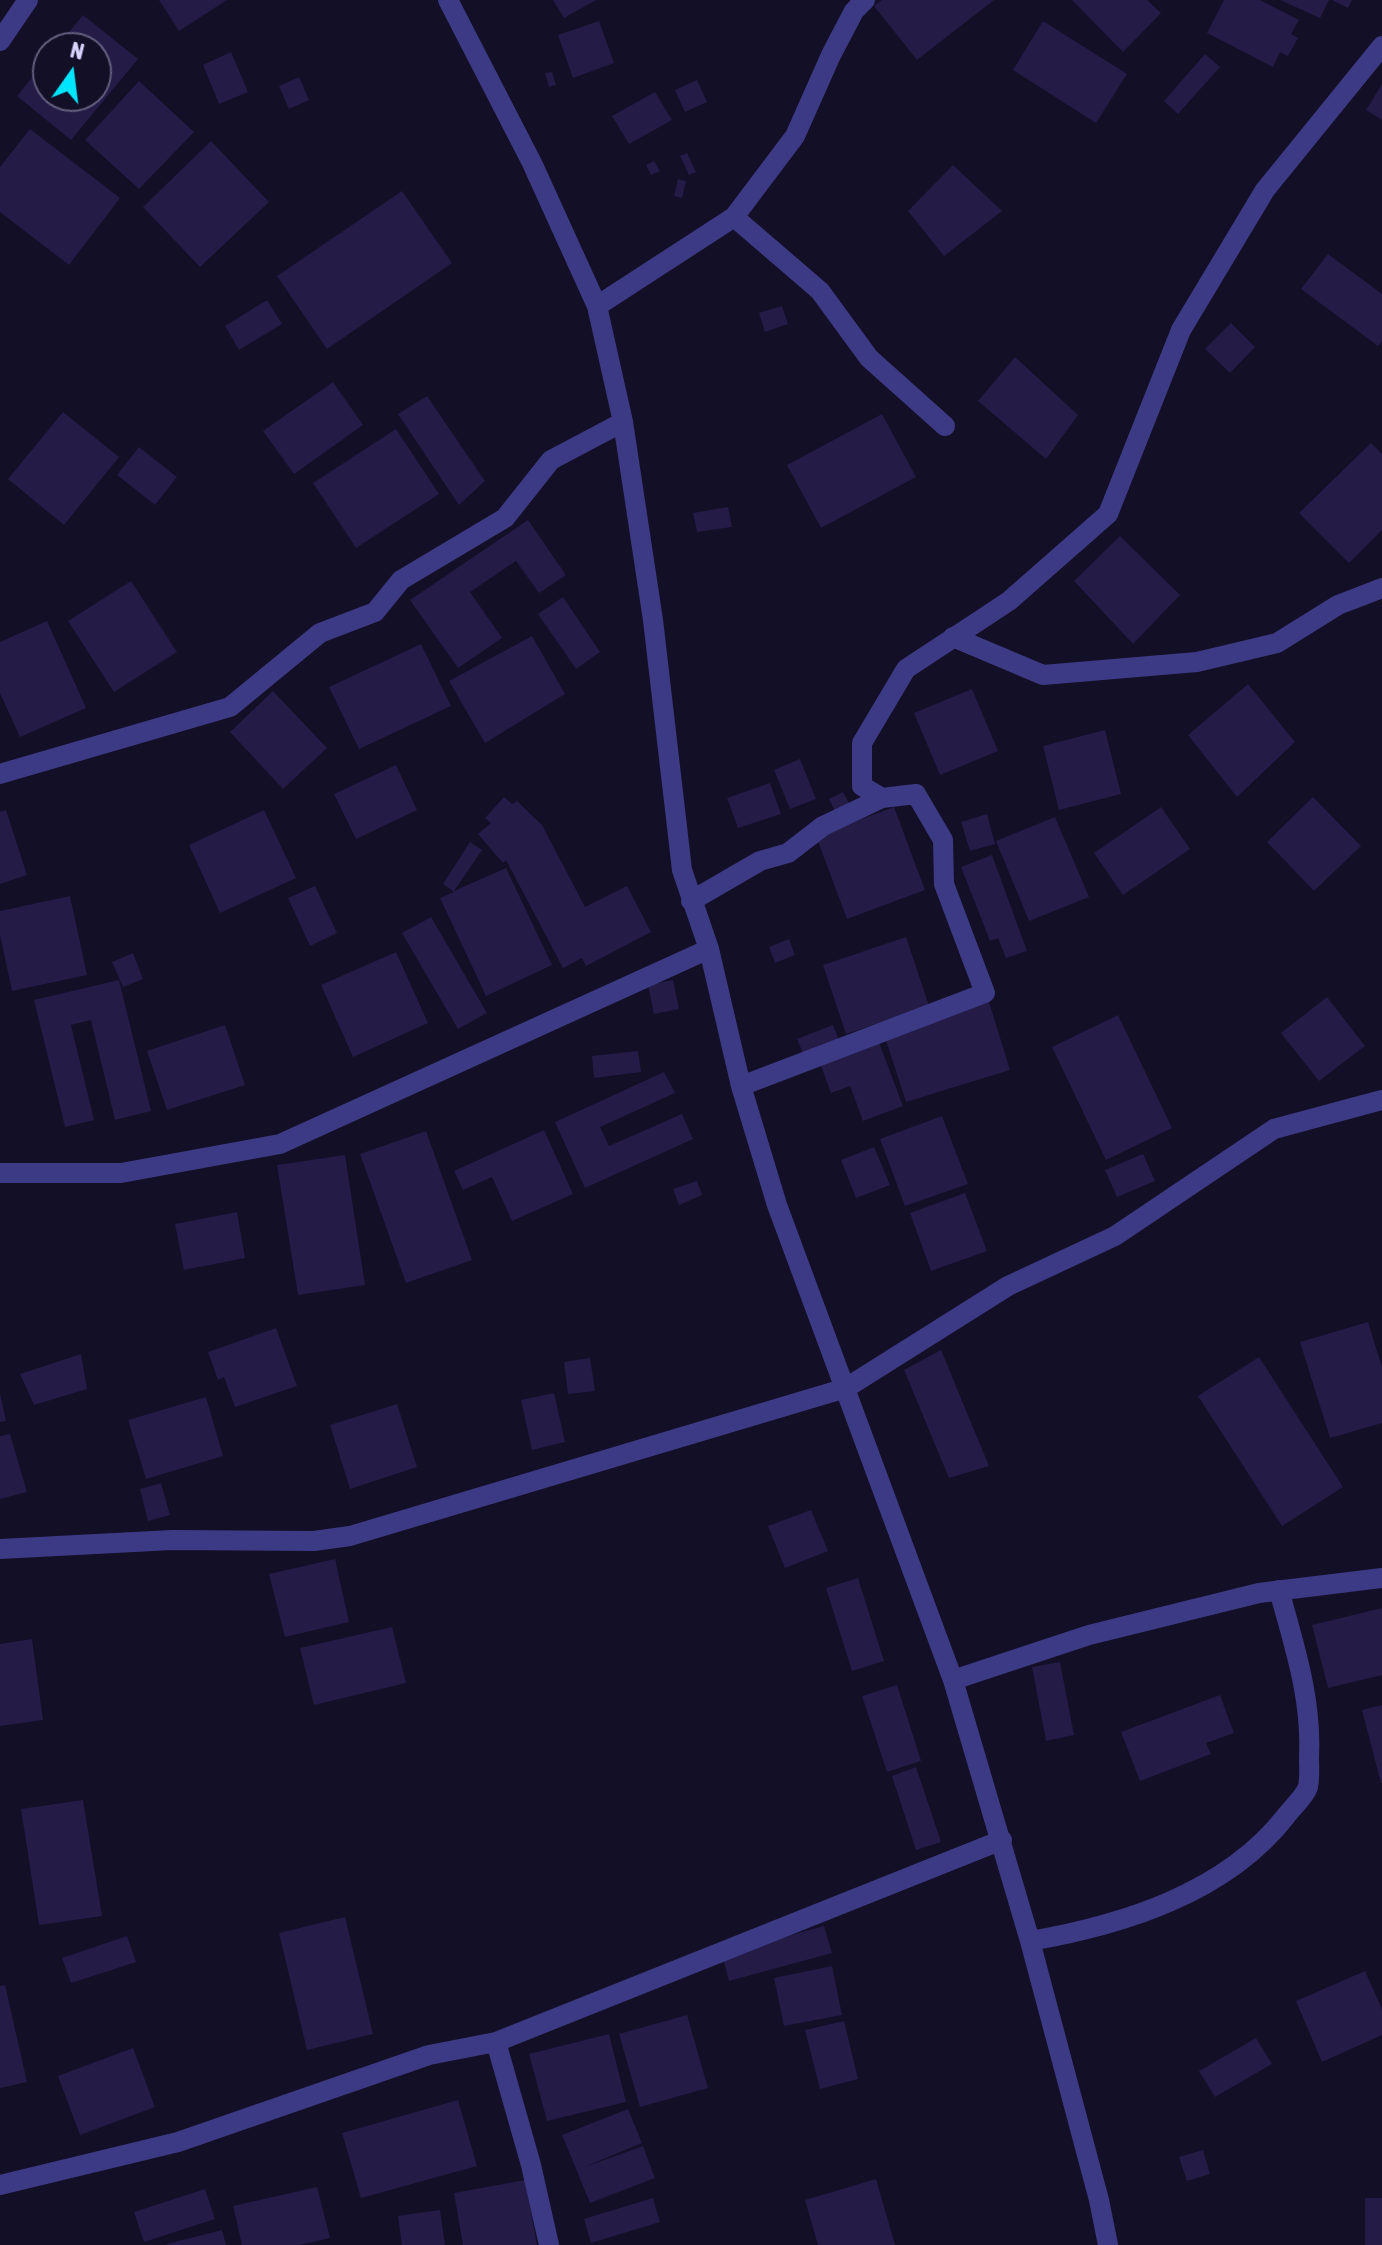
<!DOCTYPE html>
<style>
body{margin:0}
#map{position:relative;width:1382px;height:2245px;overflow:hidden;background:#130f26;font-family:"Asap Condensed",sans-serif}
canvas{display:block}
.north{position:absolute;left:32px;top:32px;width:80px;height:80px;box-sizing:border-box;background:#130f26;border:2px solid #625e7d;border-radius:50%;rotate:14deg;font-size:22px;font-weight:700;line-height:32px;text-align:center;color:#d9d4ff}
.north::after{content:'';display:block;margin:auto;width:28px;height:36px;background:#00e5ff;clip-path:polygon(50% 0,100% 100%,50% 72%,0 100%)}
</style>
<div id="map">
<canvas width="1382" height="2245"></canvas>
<div class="north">N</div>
</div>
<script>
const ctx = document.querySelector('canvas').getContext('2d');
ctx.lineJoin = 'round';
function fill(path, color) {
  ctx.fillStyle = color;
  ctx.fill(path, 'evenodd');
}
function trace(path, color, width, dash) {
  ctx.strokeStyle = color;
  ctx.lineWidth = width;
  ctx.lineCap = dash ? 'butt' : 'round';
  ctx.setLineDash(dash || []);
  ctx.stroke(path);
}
const building = new Path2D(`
 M159,0h68l-48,31z
 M553,0h43l-32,18z
 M882,0h112l-77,60 -43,-54z
 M1072,0h75l14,13 -38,39z
 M1224,0h36l39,20 -8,14 7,4 -10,18 -8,-4 -7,15 -66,-34z
 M1280,0h49l-9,18z
 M1332,0h20l-4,8z
 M83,15l55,44 -67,81 -54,-44 31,-38v38h48v-48h-40z
 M599,21l15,42 -41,15 -15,-43z
 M1043,21l84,53 -31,49 -83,-53z
 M231,52l17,40 -29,12 -16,-39z
 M1205,54l15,13 -42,47 -14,-13z
 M552,72l4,13 -7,2 -4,-14z
 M299,77l10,23 -20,9 -10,-23z
 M697,80l10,22 -22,10 -10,-22z
 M139,81l55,51 -55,57 -54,-49z
 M1382,84v36l-16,-10z
 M655,92l17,28 -43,24 -17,-28z
 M30,129l90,69 -51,67 -69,-53v-45z
 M211,141l58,61 -69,65 -57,-60z
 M687,153l9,19 -7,3 -9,-19z
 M654,161l6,10 -9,4 -5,-10z
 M953,165l49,46 -58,45 -36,-45z
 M678,179l8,2 -4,17 -8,-2z
 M402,191l50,72 -125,86 -50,-73z
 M1328,254l54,40v47l-4,5 -77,-57z
 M267,300l15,24 -43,26 -14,-24z
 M782,306l6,18 -23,8 -6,-19z
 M1231,323l24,24 -25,26 -25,-24z
 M1015,357l63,58 -32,44 -68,-58z
 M333,382l30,43 -69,49 -31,-43z
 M427,396l58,85 -26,24 -61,-91z
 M63,412l56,45 -55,68 -56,-46z
 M882,414l34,63 -95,51 -34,-63z
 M396,429l43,65 -83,54 -43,-65z
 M1371,443l11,11v76l-33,33 -50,-50z
 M139,447l38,30 -22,28 -38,-30z
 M728,507l4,20 -35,5 -4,-19z
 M528,520l38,55 -27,18 -23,-32 -46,31 32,46 -44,30 -48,-68z
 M1120,536l60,59 -47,49 -59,-63z
 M131,581l46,71 -63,40 -46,-71z
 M563,597l37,55 -24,17 -38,-55z
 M47,621l39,87 -66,29 -20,-44v-51z
 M532,636l33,58 -80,49 -36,-62z
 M421,644l30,62 -92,43 -30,-62z
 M1248,684l47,58 -58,55 -49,-62z
 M972,689l26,62 -58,24 -26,-62z
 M273,691l54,57 -44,41 -53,-57z
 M1105,730l16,64 -62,16 -16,-64z
 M800,759l16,40 -26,10 -16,-39z
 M396,765l21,45 -61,29 -22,-45z
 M770,783l11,31 -43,14 -11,-30z
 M843,792l6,11 -14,8 -6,-12z
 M504,797l8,7 5,-3 25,24 43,82 42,-21 24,46 -65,34 -4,-8 -19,10 -57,-108 -3,3 -25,-29 13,-11 -6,-5z
 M1313,797l48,49 -47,45 -47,-49z
 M894,807l31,83 -78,29 -31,-83z
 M1161,807l29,42 -67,46 -29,-42z
 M6,810l21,65 -27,9v-72z
 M264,810l32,68 -76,35 -31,-68z
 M987,814l8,30 -25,7 -9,-29z
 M1055,817l34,80 -60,24 -33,-80z
 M470,842l12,8 -28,41 52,-23 46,97 -66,31 -46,-98 14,-6 -11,-8z
 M992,855l35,96 -21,7 -8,-20 -8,3 -29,-74z
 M315,886l22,47 -27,13 -22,-48z
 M70,896l17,79 -75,16 -12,-56v-24z
 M431,917l56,96 -29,16 -56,-96z
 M906,937l23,69 -83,28 -23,-69z
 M789,939l6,16 -20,8 -6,-16z
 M396,952l32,71 -75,34 -32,-72z
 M133,953l10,26 -20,8 -11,-25z
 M119,980l32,131 -36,9 -24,-100 -20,5 23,95 -29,7 -31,-127z
 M673,980l6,29 -25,5 -6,-29z
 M1327,997l38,49 -46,35 -38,-48z
 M989,1002l21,68 -104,32 -22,-68z
 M1118,1015l54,113 -66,32 -54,-113z
 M225,1025l20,60 -78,25 -20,-59z
 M833,1025l7,18 -36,13 -7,-17z
 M877,1037l26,69 -40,15 -13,-35 -19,7 -13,-35z
 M638,1051l3,21 -47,6 -2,-22z
 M664,1072l11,21 -75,34 9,19 73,-32 11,25 -108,49 -30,-66z
 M942,1116l26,68 -63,22 -25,-67z
 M544,1130l29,64 -61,27 -20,-44 -29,13 -9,-19z
 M426,1131l46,129 -66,23 -46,-129z
 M874,1147l16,38 -34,13 -15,-38z
 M1143,1154l12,27 -38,16 -12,-27z
 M345,1155l20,130 -67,10 -21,-130z
 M697,1181l5,14 -23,10 -6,-16z
 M965,1193l22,58 -56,20 -21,-58z
 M237,1212l8,46 -61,12 -9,-46z
 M1368,1322l14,45v56l-52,15 -30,-96z
 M276,1328l21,58 -62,21 -11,-30 -6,3 -10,-28z
 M941,1350l48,116 -40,12 -45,-108z
 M81,1354l6,35 -53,16 -14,-31z
 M1259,1357l84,130 -61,39 -84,-130z
 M590,1358l5,33 -27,3 -4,-32z
 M0,1393l6,28 -6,1z
 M554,1393l11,49 -33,8 -11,-50z
 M206,1397l17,59 -77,23 -18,-59z
 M397,1404l20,63 -67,22 -20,-64z
 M10,1434l17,58 -27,7v-63z
 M161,1483l9,32 -22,6 -8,-32z
 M811,1510l17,41 -43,17 -17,-42z
 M335,1559l14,63 -64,15 -16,-63z
 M858,1578l26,83 -32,10 -26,-83z
 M1382,1608v67l-54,13 -16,-63z
 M392,1627l14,56 -92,22 -14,-57z
 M32,1639l11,81 -43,6v-82z
 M1060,1662l14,73 -28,6 -14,-74z
 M897,1685l24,76 -34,11 -25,-76z
 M1220,1695l14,38 -28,10 5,11 -71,27 -19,-49z
 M1382,1705v78h-1l-19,-73z
 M916,1767l25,75 -25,8 -24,-74z
 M83,1800l19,116 -63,9 -18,-116z
 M345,1917l28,117 -66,16 -28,-117z
 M824,1926l8,27 -103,28 -7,-27z
 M127,1936l9,26 -65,21 -9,-25z
 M832,1966l10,49 -58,11 -10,-48z
 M1365,1971l17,38v26l-60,27 -26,-61z
 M5,1985l22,97 -27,6v-102z
 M687,2015l21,73 -68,19 -21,-73z
 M844,2021l14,58 -38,10 -15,-59z
 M609,2034l17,68 -79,19 -18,-67z
 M1256,2038l16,26 -57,33 -16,-26z
 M133,2048l22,59 -75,28 -22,-59z
 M458,2100l19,66 -116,32 -19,-65z
 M628,2109l14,34 -60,25 61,-22 12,32 -65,25 -28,-68z
 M1203,2150l7,24 -23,7 -8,-24z
 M876,2179l19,66h-77l-13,-45z
 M525,2180l12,65h-74l-9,-52z
 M317,2187l13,51 -31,7h-57l-9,-39z
 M205,2189l10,30 -71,23 -10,-30z
 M653,2198l7,24 -69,21 -7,-24z
 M1365,2198h17v47h-17z
 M440,2210l5,35h-43l-4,-29z
 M222,2230l4,15h-59v-1z`);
const street = new Path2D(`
 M448,0l84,163 65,143 26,116 30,198 29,250 27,79 32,137 36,119 176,475 77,261 69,259 9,45
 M0,41l28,-41
 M734,217l86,74 49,67 76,68
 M597,306l137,-89 61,-81 36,-81 23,-44 11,-11
 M953,637l90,38 154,-13 80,-19 61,-38 44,-17
 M0,774l230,-67 90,-74 55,-21 26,-32 104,-62 46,-58 72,-38
 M882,798l-20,-12v-43l44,-74 103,-68 99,-87 73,-184 84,-140 117,-144
 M691,901l69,-40 28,-8 35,-27 59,-28 34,-4 27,46 1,44 41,109 -244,93
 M0,1173h121l159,-29 429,-195
 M0,1549l172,-9 142,1 36,-5 496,-148 162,-102 107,-50 159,-107 108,-29
 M953,1680l136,-45 170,-42 123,-15
 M1030,1941c93,-16 196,-48 256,-125 7,-9 19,-20 22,-29 2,-9 1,-22 1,-31 3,-57 -15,-111 -30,-166
 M496,2042l35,123 18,80
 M0,2185l178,-43 251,-87 67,-13 506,-202`);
fill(building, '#241b47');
trace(street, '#3d3a85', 20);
</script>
